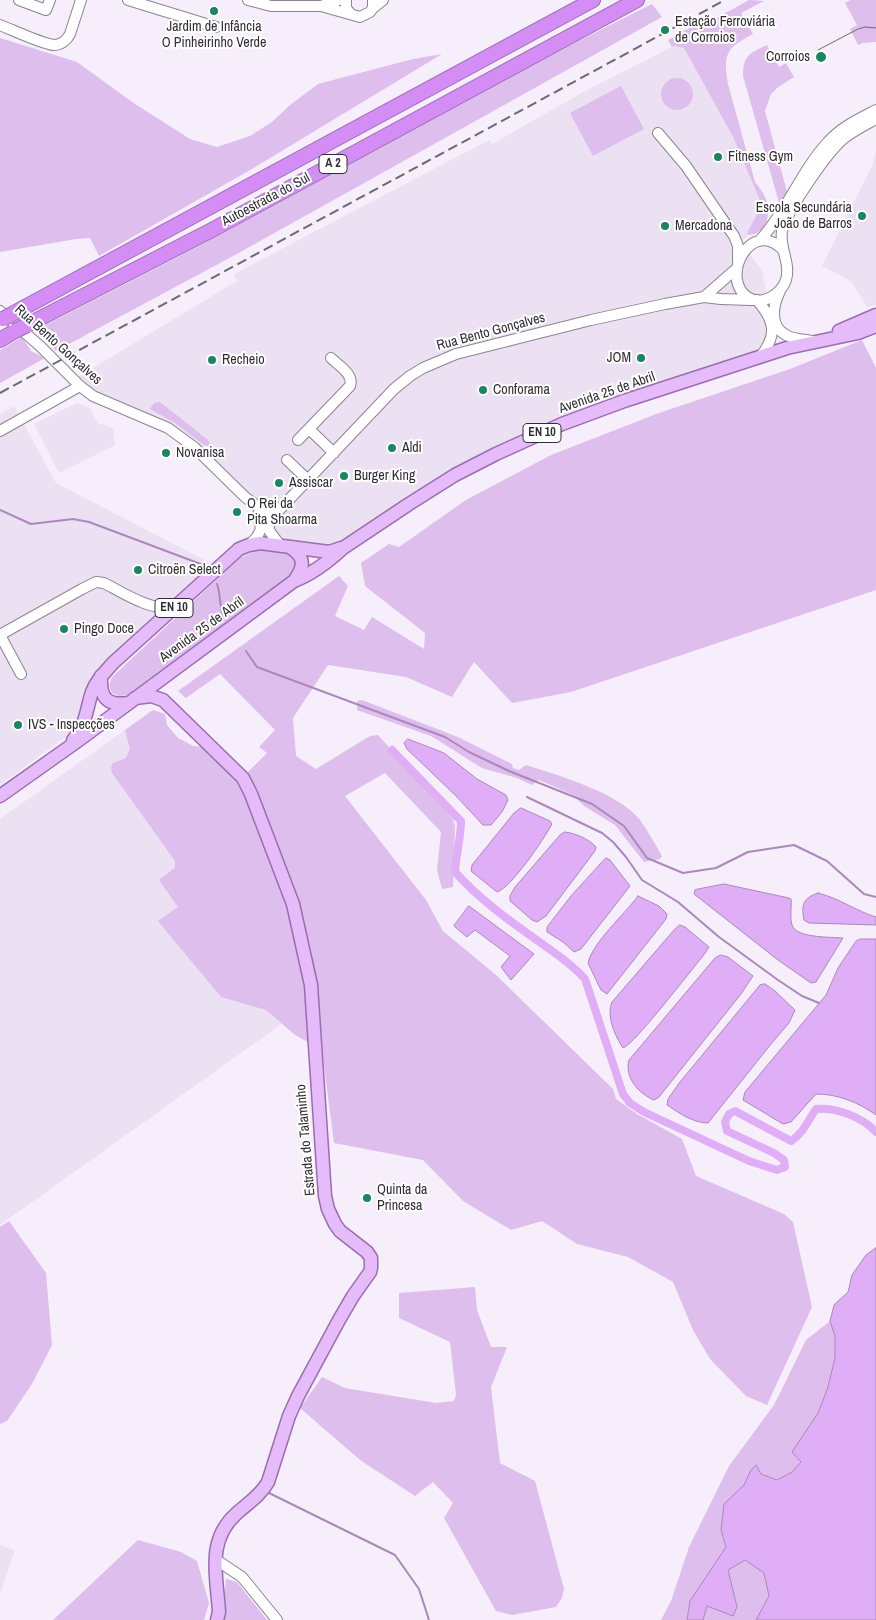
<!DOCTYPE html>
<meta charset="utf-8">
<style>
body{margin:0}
canvas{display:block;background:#f6eefb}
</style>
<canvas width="876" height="1620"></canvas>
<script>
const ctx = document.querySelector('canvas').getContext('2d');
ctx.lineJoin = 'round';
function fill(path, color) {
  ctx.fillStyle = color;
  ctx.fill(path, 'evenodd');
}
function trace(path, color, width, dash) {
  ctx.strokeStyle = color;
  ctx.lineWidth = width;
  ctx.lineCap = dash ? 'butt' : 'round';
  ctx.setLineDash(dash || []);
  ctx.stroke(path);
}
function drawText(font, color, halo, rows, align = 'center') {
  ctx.font = font + ' "Archivo Narrow",sans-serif';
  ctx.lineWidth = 4;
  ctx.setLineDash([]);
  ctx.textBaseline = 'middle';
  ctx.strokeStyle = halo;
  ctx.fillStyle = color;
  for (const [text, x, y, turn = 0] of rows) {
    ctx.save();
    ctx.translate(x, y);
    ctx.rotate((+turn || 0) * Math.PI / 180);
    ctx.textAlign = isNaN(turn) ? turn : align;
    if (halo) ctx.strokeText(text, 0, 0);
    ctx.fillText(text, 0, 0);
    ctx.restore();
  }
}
const built = new Path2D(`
 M674,46l10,2 49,89 29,68 -15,28 1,2 -7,8 21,27 15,76 -299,112 -74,41 -68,45 -12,2 -21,-2 -15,-4 -9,-5 -101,-102 -84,-42 -16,-14 159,-96 -3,-7 255,-134 3,4 95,-54z
 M876,150v155l-9,2 -16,-26 -29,-15 50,-100z
 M77,403l12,4 9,16 15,5 2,17 -56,28 -25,-49z
 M14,406l42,77 158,82 -118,111 -24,56 -72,53v-371z
 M153,710l137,308 -290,207v-406z
 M0,1545l15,5 -15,44z`);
const green = new Path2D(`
 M749,0l15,1 -23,12 12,21c-27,14 -30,20 -25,50l27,98c3,4 7,9 9,13 8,16 5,39 -16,40l-1,-2 15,-28 -29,-68 -49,-89 -10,-2 -2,1 -4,-7 34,-19 2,4z
 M850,0h26v42l-13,1 -5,2 -8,-16 7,-4 -12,-22z
 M652,4l10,13 -427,238 -179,96 -17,-18 -5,-2 167,-86 328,-179z
 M0,38l77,24 58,42 55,35 27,8 33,-11 22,-14 18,-17 28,-21 95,-25 29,-5 -190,115 -153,87 -9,-18 -14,1 -76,13z
 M767,45l12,22 7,-4 8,14 -17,11 -6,6 -6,17 22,81 -7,14 -37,-130c0,-21 7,-23 24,-31z
 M661 94a16 16 0 1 1 32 0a16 16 0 1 1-32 0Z
 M621,86l23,43 -51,27 -23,-43z
 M22,337l9,14 14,7 -45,25v-33z
 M862,340l14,28v222l-305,102 -59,11 -38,-41 -22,35 -46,-20 -78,-12 -35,53 3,38 20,13 54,-33 8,-1 75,84 2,8 -2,60 -11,2 -5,-19 4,-38 -56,-59 -40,23 81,104 17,31 53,44 117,114 3,10 21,15 45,25 14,37 88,38 9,8 19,85 -45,98 -21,-9 -36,-37 -17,-29 -20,-48 -45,-25 -51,-13 -35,-23 -31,9 -48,-29 -40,-41 -89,-17 -12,-93 -27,-15 -29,-25 -45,-13 -63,-76 20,-14 -19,-27 16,-12v-7l-63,-88 -1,-6 2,-4 13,-5 4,-9 -5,-19 28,-20 12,4 2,11 11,13 15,8 13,1 40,27 21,-21 -8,-6 16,-17 -55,-56 -34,24 -8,-7 161,-115 9,10 -13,30 29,14 8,-13 52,32 1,-16 -60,-47 -4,-23 28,-19 10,3 67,-47 85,-45 108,-42 131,-44z
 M160,402l48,38 3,6 -7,-1 -29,-22 -25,-14 4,-6z
 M265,550c14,1 27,1 31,16l-4,9 -164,120 -9,1 -7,-3 -3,-7 3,-9 128,-119 15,-7z
 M362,700l96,37 54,27 1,4 6,2 7,-5c32,10 93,28 114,55 8,11 15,24 22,36l-2,3 -16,3 -29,-37 -31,-19 -11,-11 -34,-15 -7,5 -15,-7 -35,-10 -51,-32 -74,-26v-9z
 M9,1221l37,52 6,72 -20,39 -25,37 -7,3v-197z
 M876,1248v372h-215l10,-19 18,-54 40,-81 45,-61 32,-65 24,-19 4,-16 14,-13 4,-17 14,-20z
 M475,1287l2,23 14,37h16l-16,40 9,76 35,18 29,108 -2,9 -6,9 -44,8 -16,-4 -52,-93 9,-15 -20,-21 -18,14 -55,-36 -60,-52 22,-31 23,11 91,15 18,-2 2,-6 -6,-53 -51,-24v-25z
 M138,1540l43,12 16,9 12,42 -5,17h-151z
 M226,1579l11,3 30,38h-45z`);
const water = new Path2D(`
 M408,739l36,14 33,26 29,16 2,5 -6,12 -11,13h-8l-27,-29 -49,-47 -3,-6z
 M521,808l29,13 2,3c-8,15 -41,64 -55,68l-26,-21 1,-6 42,-52z
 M565,832c10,1 24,7 31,15l-1,4 -49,65 -9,6 -5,-2 -22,-19v-5l5,-9 45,-52z
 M606,858l4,2 20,26 -49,63 -7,3 -11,-10 -16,-10v-5l24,-31z
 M724,884l65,14 2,1c1,8 -2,21 2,28 6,11 39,10 50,11l-27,44 -5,1 -33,-23 -84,-66 1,-4z
 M818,893c21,5 38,18 58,24v8l-67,-2 -5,-3c-3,-15 -1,-22 14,-27z
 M638,896l21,10 8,8 -1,5 -59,75 -6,-4 -13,-27c5,-21 36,-48 50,-67z
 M469,906l65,48 -23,26 -10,-13 9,-11 -35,-26 -8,7 -13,-11z
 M680,925l5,2 24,20 -6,9c-11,13 -70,90 -80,92 -8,-12 -17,-32 -11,-46l62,-72z
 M861,939h15v176c-18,-13 -39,-21 -60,-21l-25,28 -8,2 -40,-24 2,-8 81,-97 12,-27 18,-27z
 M721,955l7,2 25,19 -12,18 -82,103 -5,3c-15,-6 -30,-23 -25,-40l86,-102z
 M765,984l10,7 20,19 -6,13 -18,21 -63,79c-15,0 -29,-10 -41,-18l1,-6 12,-17 80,-97z
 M876,1248v372h-120l13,-24 -5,-23 -19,-13 -17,10 9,37 -4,9 -26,-10 -4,14h-16l3,-19 36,-54 -5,-17 3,-26 20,-19 7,-15 5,-5 5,9 16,6 15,-8 9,-10 -9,-10 26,-39 10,-26 7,-29v-22l-5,-15 4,-16 14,-13 4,-17 14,-20z`);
const stream = new Path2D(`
 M0,510l31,14 42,-5 16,3 117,44
 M217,584c4,11 2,23 7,34
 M246,651l11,16 188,70 24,15 40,19 83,33 32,22 23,32 36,15 33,-5 32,-16 46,-7 33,16 37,33 12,3
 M527,797l75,36 11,9 13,15 16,23 36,22 41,35 59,43 24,16 17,7
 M267,1492l128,63 24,34 10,31`);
const canal = new Path2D(`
 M392,750l69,71c0,17 -5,33 -6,51 24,27 56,50 86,71 16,12 31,21 44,36l38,115 7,9 14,9 105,49 28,9 8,-3 -1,-7 -10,-7 -47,-22 -2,-9 4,-8 6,-3 56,30c12,-7 17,-21 25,-32 20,-2 46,8 60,23`);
const minor = new Path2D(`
 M19,0l27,10 4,-10
 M128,0l88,27
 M248,0l23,6h50l39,11 10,-5 3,-4v-8
 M346,0v8l4,5
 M321,6l18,-6
 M373,8l10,-8
 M0,25c13,5 42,19 54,20 7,0 13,-5 16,-11l11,-34
 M658,133l28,33 48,70 4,10v15
 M760,240c27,-29 41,-69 68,-98 13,-15 31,-23 48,-32
 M783,250c-32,-34 -65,30 -34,48 14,8 32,-4 37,-18 5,-17 -7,-32 -4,-49 5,-21 45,-78 61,-92 10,-8 22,-14 33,-20
 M780,291c-7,14 -11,35 6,44 8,5 18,4 27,6
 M704,297l32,-28
 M757,300c18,21 21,35 3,57
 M0,311l40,35 40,40 13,10 75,32 26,19 51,50 15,11 5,8 5,16 10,13
 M309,429l25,24
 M0,431l80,-45
 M298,440l52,-54c4,-12 -11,-20 -19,-28
 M287,460l21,20
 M260,508l10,2 11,-2 -9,10 -4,9
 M281,508l113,-119 16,-13 13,-8 33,-14 135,-34 74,-16 39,-7 17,2 30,1
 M249,545l8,-8 4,-8 -3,-15
 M0,635l82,-46 14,-7 8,1c21,11 48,29 72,24
 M0,635l21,39
 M215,1559l27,18 35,43`);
const major = new Path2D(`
 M839,331l37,-16
 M294,581c18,-7 35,-20 49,-33l66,-44 46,-29 41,-21 66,-30 62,-23 163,-53 71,-15 18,-7
 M101,676c-1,21 5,30 27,27
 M135,698l16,-2 12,4 80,78 8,16 42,110 18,81 14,211 3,13 7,15 5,7 27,21 4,6v10l-1,4 -17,24 -14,24 -41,76 -9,20 -21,66c-7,13 -21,22 -32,32 -30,27 -19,63 -17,98l-2,8
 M73,740c13,-14 13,-30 19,-48 4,-11 13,-20 21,-29l126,-114 10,-4 11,-2 69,9 12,-4
 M0,796l79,-56 215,-159c10,-14 12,-23 -3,-33`);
const highway = new Path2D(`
 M14,313l579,-313
 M27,325l183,-94 427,-231
 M0,340l15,-9`);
const tram = new Path2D(`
 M818,50l40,-21 7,-2 11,1`);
const rail = new Path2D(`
 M0,393l725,-393`);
const highwayBridge = new Path2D(`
 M3,319l11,-6
 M15,331l12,-6`);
const markers = [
 [214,11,5,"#1b8561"],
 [665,30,5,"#1b8561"],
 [821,57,6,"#1b8561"],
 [718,157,5,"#1b8561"],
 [862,216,5,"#1b8561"],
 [665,226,5,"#1b8561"],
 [641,358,5,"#1b8561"],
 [212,360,5,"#1b8561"],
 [483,390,5,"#1b8561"],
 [392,448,5,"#1b8561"],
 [166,453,5,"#1b8561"],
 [344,476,5,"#1b8561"],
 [279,483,5,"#1b8561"],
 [237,512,5,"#1b8561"],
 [138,570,5,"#1b8561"],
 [64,629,5,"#1b8561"],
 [18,725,5,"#1b8561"],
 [367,1198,5,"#1b8561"]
];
const shields = [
 [333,164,28],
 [542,433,38],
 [174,608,38]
];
const shieldNames = [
 ["A 2",333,164],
 ["EN 10",542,433],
 ["EN 10",174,608]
];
const poiNames = [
 ["Estação Ferroviária",675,22],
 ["de Corroios",675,38],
 ["Jardim de Infância",214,27,"center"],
 ["O Pinheirinho Verde",214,43,"center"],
 ["Corroios",810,57,"right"],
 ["Fitness Gym",728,157],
 ["Escola Secundária",852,208,"right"],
 ["João de Barros",852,224,"right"],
 ["Mercadona",675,226],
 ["JOM",631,358,"right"],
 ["Recheio",222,360],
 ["Conforama",493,390],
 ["Aldi",402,448],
 ["Novanisa",176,453],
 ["Burger King",354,476],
 ["Assiscar",289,483],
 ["O Rei da",247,504],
 ["Pita Shoarma",247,520],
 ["Citroën Select",148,570],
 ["Pingo Doce",74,629],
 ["IVS - Inspecções",28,725],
 ["Quinta da",377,1190],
 ["Princesa",377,1206]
];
const streetNames = [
 ["Autoestrada do Sul",266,200,-28],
 ["Rua Bento Gonçalves",491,332,-15],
 ["Rua Bento Gonçalves",58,345,42],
 ["Avenida 25 de Abril",607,393,-19],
 ["Avenida 25 de Abril",202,630,-36],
 ["Estrada do Talaminho",306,1140,-95]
];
fill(built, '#ece0f3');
fill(green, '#ddbeec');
fill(water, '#dfaef7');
trace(water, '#ab88bc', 1);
trace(stream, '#ab88bc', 2);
trace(canal, '#dfaef7', 8);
trace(minor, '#8b848f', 12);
trace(major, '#9b6cb1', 15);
trace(highway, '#9b6cb1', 16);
trace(minor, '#fff', 10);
trace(major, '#e5bbf9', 12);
trace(highway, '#d48df5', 14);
trace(tram, '#6d6970', 1);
trace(rail, '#6d6970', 2, [10, 5]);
trace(highwayBridge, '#9b6cb1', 16, []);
trace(highwayBridge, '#d48df5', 14);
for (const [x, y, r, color] of markers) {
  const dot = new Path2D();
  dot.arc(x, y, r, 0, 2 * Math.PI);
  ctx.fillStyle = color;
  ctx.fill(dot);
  trace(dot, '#fff', 2);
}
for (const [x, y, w] of shields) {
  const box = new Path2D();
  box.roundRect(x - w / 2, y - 9.5, w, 19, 4);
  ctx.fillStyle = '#fff';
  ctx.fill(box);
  trace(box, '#312e33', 1);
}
drawText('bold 12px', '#312e33', null, shieldNames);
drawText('14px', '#312e33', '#fff', poiNames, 'left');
drawText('14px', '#312e33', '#fff', streetNames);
</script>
